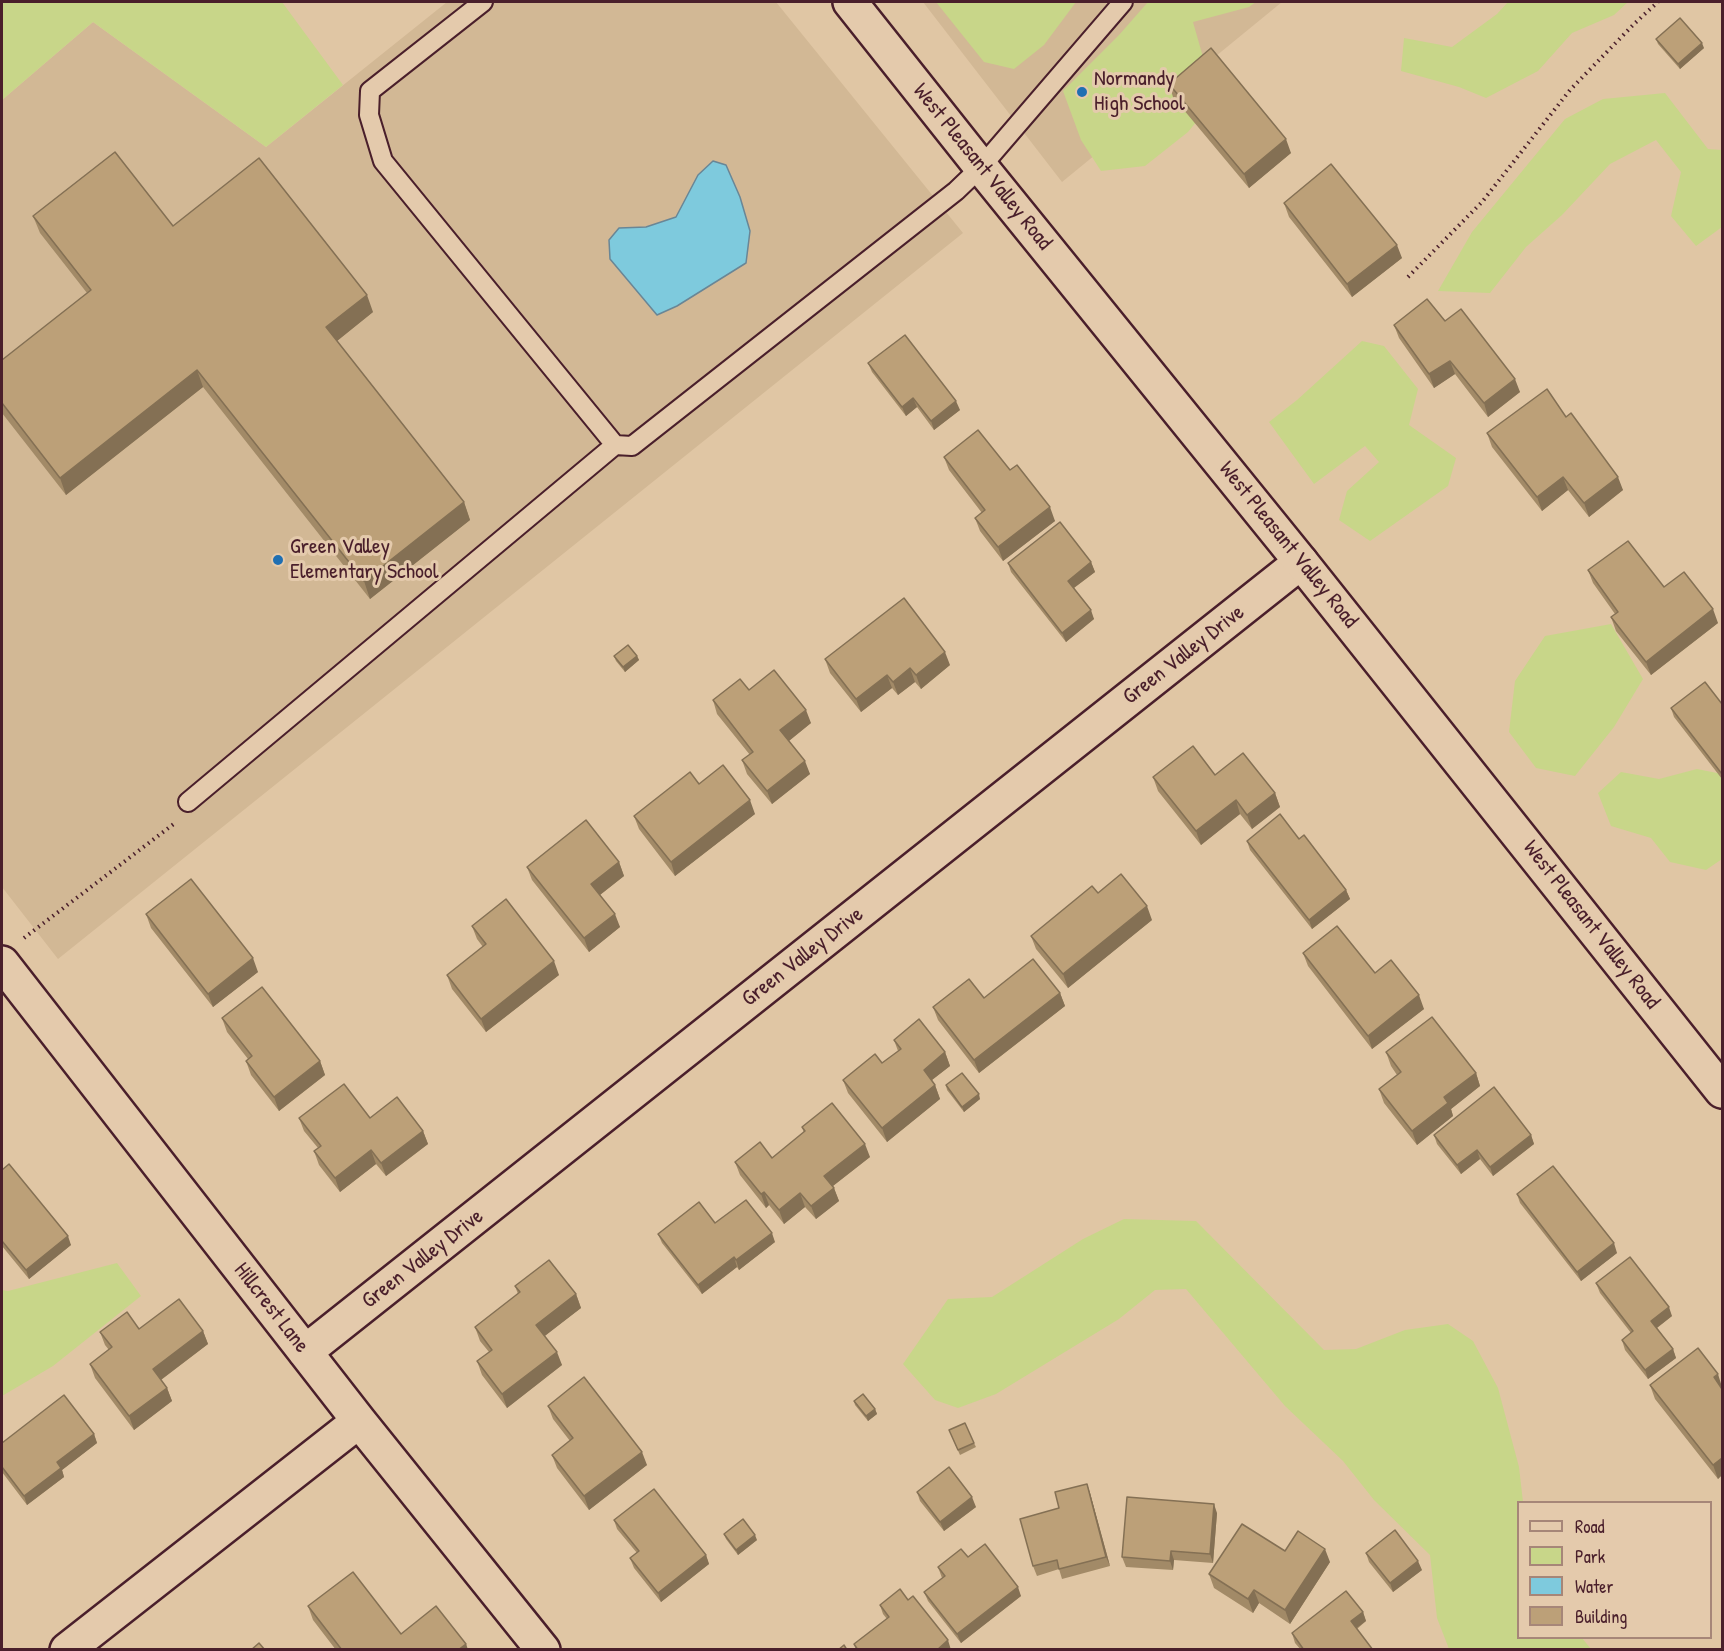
<!DOCTYPE html>
<style>
body{margin:0}
#map{position:relative;width:1724px;height:1651px;overflow:hidden;background:#e0c6a4;font-family:"Patrick Hand",sans-serif}
canvas{display:block}
.frame{position:absolute;inset:0;border:3px solid #4a1f2b;pointer-events:none}
.legend{position:absolute;left:1517px;top:1501px;width:195px;height:138px;box-sizing:border-box;background:#e4caac;border:2px solid #a68678;margin:0;padding:8px 10px;list-style:none;font-size:18px;color:#4a1f2b}
.legend li{display:flex;align-items:center;gap:12px;height:30px}
.legend b{width:30px;border:2px solid #a68678}
</style>
<div id="map">
<canvas width="1724" height="1651"></canvas>
<div class="frame"></div>
<ul class="legend">
<li><b style="height:8px;background:#e4caac"></b>Road</li>
<li><b style="height:16px;background:#c8d689"></b>Park</li>
<li><b style="height:16px;background:#7ecadd"></b>Water</li>
<li><b style="height:16px;background:#bca078"></b>Building</li>
</ul>
</div>
<script>
const ctx = document.querySelector('canvas').getContext('2d');
ctx.lineJoin = 'round';
function fill(path, color) {
  ctx.fillStyle = color;
  ctx.fill(path, 'evenodd');
}
function trace(path, color, width, dash) {
  ctx.strokeStyle = color;
  ctx.lineWidth = width;
  ctx.lineCap = dash ? 'butt' : 'round';
  ctx.setLineDash(dash || []);
  ctx.stroke(path);
}
function drawText(font, color, halo, rows, align = 'center') {
  ctx.font = font + ' "Patrick Hand",sans-serif';
  ctx.lineWidth = 6;
  ctx.setLineDash([]);
  ctx.textBaseline = 'middle';
  ctx.strokeStyle = halo;
  ctx.fillStyle = color;
  for (const [text, x, y, turn = 0] of rows) {
    ctx.save();
    ctx.translate(x, y);
    ctx.rotate((+turn || 0) * Math.PI / 180);
    ctx.textAlign = isNaN(turn) ? turn : align;
    if (halo) ctx.strokeText(text, 0, 0);
    ctx.fillText(text, 0, 0);
    ctx.restore();
  }
}
const built = new Path2D(`
 M447,2h329l187,231 -905,726 -56,-72v-787l91,-78 173,125z
 M923,2h359l-220,180z`);
const green = new Path2D(`
 M2,2h280l61,83 -77,62 -173,-125 -91,78z
 M936,2h140l-32,43 -30,24 -30,-7z
 M1148,2h108l-7,5 -56,15 22,77 -27,33 -43,34 -44,5 -20,-31 -18,-49 56,-56z
 M1508,2h120l-14,13 -42,18 -34,38 -52,27 -27,-11 -58,-16 3,-33 48,9 45,-33z
 M1665,93l43,56 14,1v77l-26,19 -25,-30 10,-44 -25,-32 -46,24 -48,51 -36,32 -36,46 -52,-2 34,-59 93,-113 38,-20z
 M1362,341l22,5 34,43 -9,36 47,33 -8,28 -78,55 -31,-21 8,-29 32,-29 -14,-16 -51,38 -45,-62 28,-22z
 M1611,624l32,55 -29,48 -39,49 -39,-8 -27,-36 6,-51 30,-45z
 M1697,769l25,5v85l-16,11 -36,-8 -19,-24 -40,-12 -13,-33 23,-21 38,7z
 M1124,1219l72,2 128,129 32,-1 49,-19 43,-6 25,17 25,47 21,79 4,35h-5v136h64l9,11h-142l-12,-31 -7,-63 -56,-55 -31,-39 -58,-55 -99,-117 -31,1 -36,29 -123,75 -38,14 -23,-8 -32,-36 45,-65 44,-2 91,-58z
 M117,1263l24,33 -88,70 -51,30v-106l6,1z`);
const water = new Path2D(`
 M713,161l13,4 14,32 10,34 -4,32 -69,43 -20,9 -47,-56 -1,-19 10,-12 27,-1 30,-10 22,-42z`);
const path = new Path2D(`
 M1408,277l74,-75 88,-112 65,-67 23,-21
 M24,938l151,-115`);
const lane = new Path2D(`
 M483,2l-113,89 -1,24 14,46 232,284 17,1 324,-255 25,-24 142,-165
 M188,802l427,-357`);
const street = new Path2D(`
 M2,963l357,458 184,229
 M305,1352l996,-790
 M67,1650l292,-229`);
const secondary = new Path2D(`
 M850,2l131,165 320,395 421,529`);
const wall = new Path2D(`
 M1656,39l48,9 -24,21 -22,-25z
 M1169,84l122,69 -42,35 -76,-91z
 M1284,203l118,55 -50,39 -63,-80z
 M33,216l140,10 200,86 -36,29 127,161 6,18 -100,79 -167,-212 -137,108 -64,-82v-53l85,-67 -47,-60z
 M1445,321l75,71 -32,25 -33,-43 -21,14 -35,-50 -5,-13z
 M868,363l92,47 -26,20 -17,-23 -11,9 -34,-44z
 M1566,417l57,73 -34,27 -21,-27 -26,21 -50,-64 -5,-14z
 M944,457l66,13 45,51 -52,40 -23,-30 -5,-13 7,-5 -33,-43z
 M1091,562l4,10 -21,16 20,31 -28,23 -55,-70 -3,-9z
 M1588,570l76,17 54,36 -67,52 -35,-44 -5,-14 4,-3 -22,-31z
 M614,656h23l2,4 -14,12 -9,-11z
 M825,659l125,6 -29,24 -6,-7 -17,13 -6,-7 -31,24 -31,-39z
 M749,690l62,33 -22,18 21,33 -38,30 -25,-30 -5,-14 8,-5 -33,-41 -4,-14z
 M1722,704v75l-48,-62 -3,-9z
 M1153,777l122,16 5,14 -28,22 -12,-15 -39,31 -43,-54z
 M699,784l56,30 -80,62 -36,-47 -5,-13z
 M1247,841l99,49 4,9 -38,30 -62,-79z
 M619,862l5,14 -24,19 20,32 -31,25 -57,-72 -5,-13z
 M146,914l112,58 -45,35 -62,-79z
 M1152,920l-84,68 -32,-39 -5,-13z
 M472,926l87,49 -73,57 -34,-43 -5,-14 36,-28 -6,-8z
 M1303,953l72,20 49,36 -52,40 -64,-83z
 M1060,993l5,13 -86,67 -41,-53 -5,-13 51,-9z
 M222,1018l98,43 5,14 -46,36 -28,-36 -5,-14 2,-2 -21,-27z
 M894,1040l51,12 5,14 -18,14 3,5 5,14 -53,43 -39,-49 -5,-13 39,-17 16,-12z
 M1386,1052l90,21 4,13 -29,23 2,7 -36,29 -33,-42 -5,-14 18,-14 -6,-9z
 M946,1085l34,14 -16,13 -17,-22z
 M299,1118h71l53,13 5,13 -42,32 -10,-12 -36,28 -21,-27 -5,-14 4,-3 -14,-17z
 M802,1127l68,30 -37,29 6,15 -23,18 -11,-12 -21,17 -15,-19 -3,3 -26,-33 -5,-13 37,-4 32,-25z
 M1434,1135h97l3,9 -41,32 -13,-17 -19,15 -24,-30z
 M2,1170l69,75 -42,34 -27,-33z
 M1517,1194l100,59 -36,28 -61,-78z
 M715,1223l60,19 -36,28 -2,-3 -35,27 -40,-51 -4,-9z
 M1596,1283l76,33 -15,12 16,21 3,9 -28,21 -23,-29 -3,-10 9,-7 -31,-40z
 M515,1286l61,8 5,14 -37,28 18,29 -55,43 -25,-33 -5,-14 12,-9 -9,-11 -5,-14 43,-33z
 M139,1329l64,2 5,13 -47,36 6,8 5,13 -38,29 -39,-52 -5,-14 19,-14 -4,-5 -5,-13z
 M1650,1385l72,2v88l-4,4 -63,-80z
 M854,1401l21,8 2,5 -9,7 -13,-16z
 M548,1406l99,59 -58,45 -32,-42 -5,-13 18,-14 -17,-22z
 M94,1434l3,9 -35,27 2,7 -37,28 -25,-33v-29z
 M951,1435l23,8 2,4 -16,8z
 M1087,1484l3,9 20,73 -48,13 -3,-10 -22,7 -4,-10 26,-58z
 M917,1492l59,15 -32,24 -24,-30z
 M1217,1513l-4,50 -39,-3 -1,10 -47,-3 -4,-10z
 M614,1520l92,35 3,9 -48,38 -27,-34 -4,-10 7,-5 -20,-24z
 M724,1534l33,6 -19,15 -12,-16z
 M1285,1551l45,11 -40,62 -31,-21 -6,10 -39,-25 -5,-14z
 M1366,1553l56,17 -29,22 -24,-30z
 M968,1557l53,39 -60,47 -33,-42 -4,-9 18,-14 -4,-11z
 M908,1600l43,50h-95l-2,-6 33,-25 -4,-5 -3,-9z
 M308,1606l93,28 65,10 2,6h-132l-23,-30z
 M1363,1612l3,9 -9,8 16,21h-72l-6,-7 -3,-10z`);
const shadedWall = new Path2D(`
 M1702,43l2,5 -24,21 -2,-5z
 M1286,139l5,14 -42,35 -5,-14z
 M1397,245l5,13 -50,39 -5,-13z
 M367,295l6,17 -41,33 -6,-18z
 M1450,361l5,13 -21,14 -5,-14z
 M197,370l6,17 -137,108 -6,-17z
 M1515,379l5,13 -32,25 -4,-14z
 M913,398l4,9 -11,9 -4,-9z
 M956,401l4,9 -26,20 -3,-9z
 M1563,477l5,13 -26,21 -5,-14z
 M1618,477l5,13 -34,27 -5,-14z
 M464,502l6,18 -100,79 -6,-18z
 M1050,507l5,14 -52,40 -5,-14z
 M1091,562l4,10 -24,18 -3,-9z
 M1713,609l5,14 -67,52 -5,-13z
 M1091,610l3,9 -28,23 -4,-9z
 M945,652l5,13 -29,24 -5,-14z
 M637,656l2,4 -14,12 -2,-5z
 M910,668l5,14 -17,13 -5,-13z
 M887,675l5,13 -31,24 -5,-13z
 M806,710l5,13 -26,21 -5,-14z
 M805,761l5,13 -38,30 -5,-13z
 M1275,793l5,14 -28,22 -5,-14z
 M750,800l5,14 -80,62 -4,-14z
 M1236,800l4,14 -39,31 -5,-14z
 M619,862l5,14 -28,22 -5,-14z
 M1346,890l4,9 -38,30 -3,-9z
 M1147,906l5,14 -84,68 -5,-14z
 M615,914l5,13 -31,25 -5,-14z
 M253,958l5,14 -45,35 -5,-13z
 M554,961l5,14 -73,57 -5,-13z
 M1060,993l5,13 -86,67 -5,-13z
 M1419,995l5,14 -52,40 -4,-13z
 M945,1052l5,14 -22,17 -4,-13z
 M320,1061l5,14 -46,36 -5,-14z
 M1476,1073l4,13 -29,23 2,7 -36,29 -5,-14 32,-34z
 M935,1085l5,14 -53,43 -5,-14z
 M979,1094l1,5 -16,13 -2,-5z
 M423,1131l5,13 -42,32 -5,-13z
 M1531,1135l3,9 -41,32 -3,-9z
 M865,1144l5,13 -41,32 -5,-13z
 M371,1150l5,14 -36,28 -5,-14z
 M1477,1150l3,9 -19,15 -4,-9z
 M834,1188l5,13 -23,18 -5,-13z
 M764,1192l5,13 -3,3 -5,-14z
 M800,1193l5,14 -21,17 -5,-14z
 M772,1233l3,9 -36,28 -3,-10z
 M68,1236l3,9 -42,34 -3,-9z
 M1614,1243l3,10 -36,28 -4,-9z
 M734,1257l3,10 -35,27 -4,-9z
 M576,1294l5,14 -40,31 -5,-14z
 M1669,1307l3,9 -18,14 -3,-9z
 M203,1331l5,13 -50,38 -5,-13z
 M1673,1349l3,9 -28,21 -3,-9z
 M557,1352l5,13 -55,43 -5,-14z
 M1718,1374l4,13v1l-4,3 -4,-14z
 M167,1388l5,13 -38,29 -5,-14z
 M875,1409l2,5 -9,7 -2,-5z
 M94,1434l3,9 -35,27 2,7 -37,28 -3,-9 33,-34z
 M642,1452l5,13 -58,45 -5,-14z
 M1722,1458v17l-4,4 -5,-14z
 M1087,1484l3,9 20,73 -4,-9z
 M972,1497l4,10 -32,24 -4,-9z
 M1214,1504l3,9 -4,50 -3,-9z
 M755,1535l2,5 -19,15 -2,-5z
 M1325,1549l5,13 -40,62 -5,-14z
 M1171,1551l3,9 -1,10 -3,-9z
 M706,1555l3,9 -48,38 -3,-9z
 M1418,1561l4,9 -29,22 -3,-9z
 M1018,1587l3,9 -60,47 -4,-9z
 M1254,1590l5,13 -6,10 -5,-14z
 M1363,1612l3,9 -12,9 -3,-9z
 M948,1640l3,10h-14z
 M466,1644l2,6h-10z`);
const building = new Path2D(`
 M1680,18l22,25 -24,21 -22,-25z
 M1211,48l75,91 -42,35 -75,-90z
 M115,152l58,74 86,-68 108,137 -41,32 138,175 -100,79 -167,-211 -137,108 -58,-75v-43l89,-70 -58,-74z
 M1331,164l66,81 -50,39 -63,-81z
 M1427,299l18,22 16,-12 54,70 -31,24 -34,-42 -21,13 -35,-49z
 M905,335l51,66 -25,20 -18,-23 -11,9 -34,-44z
 M1547,389l19,28 5,-4 47,64 -34,26 -21,-26 -26,20 -50,-64z
 M978,430l32,40 7,-5 33,42 -52,40 -23,-29 10,-8 -41,-53z
 M1060,522l31,40 -23,19 23,29 -29,23 -54,-70z
 M1628,541l36,46 20,-15 29,37 -67,53 -35,-45 7,-5 -30,-42z
 M904,598l41,54 -29,23 -6,-7 -17,14 -6,-7 -31,24 -31,-40z
 M628,645l9,11 -14,11 -9,-11z
 M774,670l32,40 -26,20 25,31 -38,30 -25,-31 11,-8 -40,-52 27,-21 9,11z
 M1705,682l17,22v70l-51,-66z
 M1193,746l22,29 28,-22 32,40 -28,22 -11,-15 -40,31 -43,-54z
 M723,765l27,35 -79,62 -37,-46 56,-44 9,12z
 M1280,814l19,25 5,-4 42,55 -37,30 -62,-79z
 M586,820l33,42 -28,22 24,30 -31,24 -57,-71z
 M1121,874l26,32 -84,68 -32,-38 61,-50 6,7z
 M191,879l62,79 -45,36 -62,-80z
 M506,899l48,62 -73,58 -34,-44 39,-31 -14,-18z
 M1337,926l38,47 16,-13 28,35 -51,41 -65,-83z
 M1033,959l27,34 -86,67 -41,-53 36,-28 15,19z
 M262,987l58,74 -46,36 -28,-36 6,-5 -30,-38z
 M1432,1017l44,56 -32,24 4,6 -36,28 -33,-42 22,-17 -15,-20z
 M919,1019l26,33 -21,18 11,15 -53,43 -39,-48 32,-26 7,9 19,-14 -7,-9z
 M962,1073l17,21 -17,13 -16,-22z
 M344,1084l26,34 27,-21 26,34 -42,32 -10,-13 -36,28 -21,-27 7,-5 -22,-28z
 M1494,1087l37,48 -41,32 -13,-17 -20,15 -23,-30z
 M832,1103l33,41 -41,32 10,12 -23,18 -11,-13 -21,17 -15,-18 -3,2 -26,-32 25,-20 12,16 33,-27 -3,-4z
 M9,1164l59,72 -42,34 -24,-29v-71z
 M1553,1166l61,77 -37,29 -60,-78z
 M746,1200l26,33 -36,27 -2,-3 -36,28 -40,-51 41,-32 16,21z
 M1630,1257l39,50 -18,14 22,28 -28,21 -23,-30 11,-9 -37,-48z
 M549,1260l27,34 -40,31 21,27 -55,42 -25,-33 15,-11 -17,-23 45,-35 -5,-6z
 M179,1299l24,32 -50,38 14,19 -38,28 -39,-52 22,-17 -12,-15 27,-20 12,17z
 M1698,1348l20,26 -4,3 8,12v69l-9,7 -63,-80z
 M584,1377l58,75 -58,44 -32,-41 21,-17 -25,-32z
 M863,1394l12,15 -9,7 -12,-15z
 M64,1395l30,39 -37,28 4,6 -37,28 -22,-29v-24z
 M965,1423l9,20 -16,7 -9,-20z
 M949,1467l23,30 -32,25 -23,-30z
 M1087,1484l19,73 -47,12 -2,-9 -24,6 -13,-47 39,-11 -4,-16z
 M654,1489l52,66 -48,38 -28,-35 9,-7 -25,-31z
 M1127,1497l87,7 -4,50 -39,-3 -1,10 -48,-4z
 M743,1519l12,16 -19,15 -12,-16z
 M1242,1524l43,27 13,-20 27,18 -40,61 -31,-20 -6,9 -39,-25z
 M1395,1530l23,31 -28,22 -24,-30z
 M985,1544l33,43 -61,47 -33,-42 21,-16 -7,-9 23,-18 7,8z
 M353,1572l48,62 35,-28 30,38 -8,6h-116l-34,-44z
 M900,1589l8,11 5,-4 35,44 -11,10h-79l-4,-6 35,-27 -9,-12z
 M1346,1591l17,21 -12,9 22,29h-69l-12,-17z
 M259,1643l6,7h-14z
 M844,1645l3,5h-9z`);
const markers = [
 [1082,92,6,"#1f6fb2"],
 [278,560,6,"#1f6fb2"]
];
const poiNames = [
 ["Normandy",1094,79],
 ["High School",1094,104],
 ["Green Valley",290,547],
 ["Elementary School",290,572]
];
const streetNames = [
 ["West Pleasant Valley Road",982,167,51],
 ["West Pleasant Valley Road",1288,545,51],
 ["Green Valley Drive",1184,655,-38],
 ["West Pleasant Valley Road",1591,925,52],
 ["Green Valley Drive",803,957,-38],
 ["Green Valley Drive",423,1259,-38],
 ["Hillcrest Lane",271,1308,52]
];
fill(built, '#d2b895');
fill(green, '#c8d689');
fill(water, '#7ecadd');
trace(water, '#698696', 1.5);
trace(lane, '#4a1f2b', 22);
trace(street, '#4a1f2b', 38);
trace(secondary, '#4a1f2b', 38);
trace(path, '#4a1f2b', 4, [1.5, 4.5]);
trace(lane, '#e4caac', 18);
trace(street, '#e4caac', 33);
trace(secondary, '#e4caac', 33);
fill(wall, '#a28a67');
fill(shadedWall, '#847054');
fill(building, '#bca078');
trace(building, '#847054', 1.5);
for (const [x, y, r, color] of markers) {
  const dot = new Path2D();
  dot.arc(x, y, r, 0, 2 * Math.PI);
  ctx.fillStyle = color;
  ctx.fill(dot);
  trace(dot, '#e4caac', 2);
}
drawText('22px', '#4a1f2b', '#e4caac', poiNames, 'left');
drawText('22px', '#4a1f2b', '#e4caac', streetNames);
</script>
